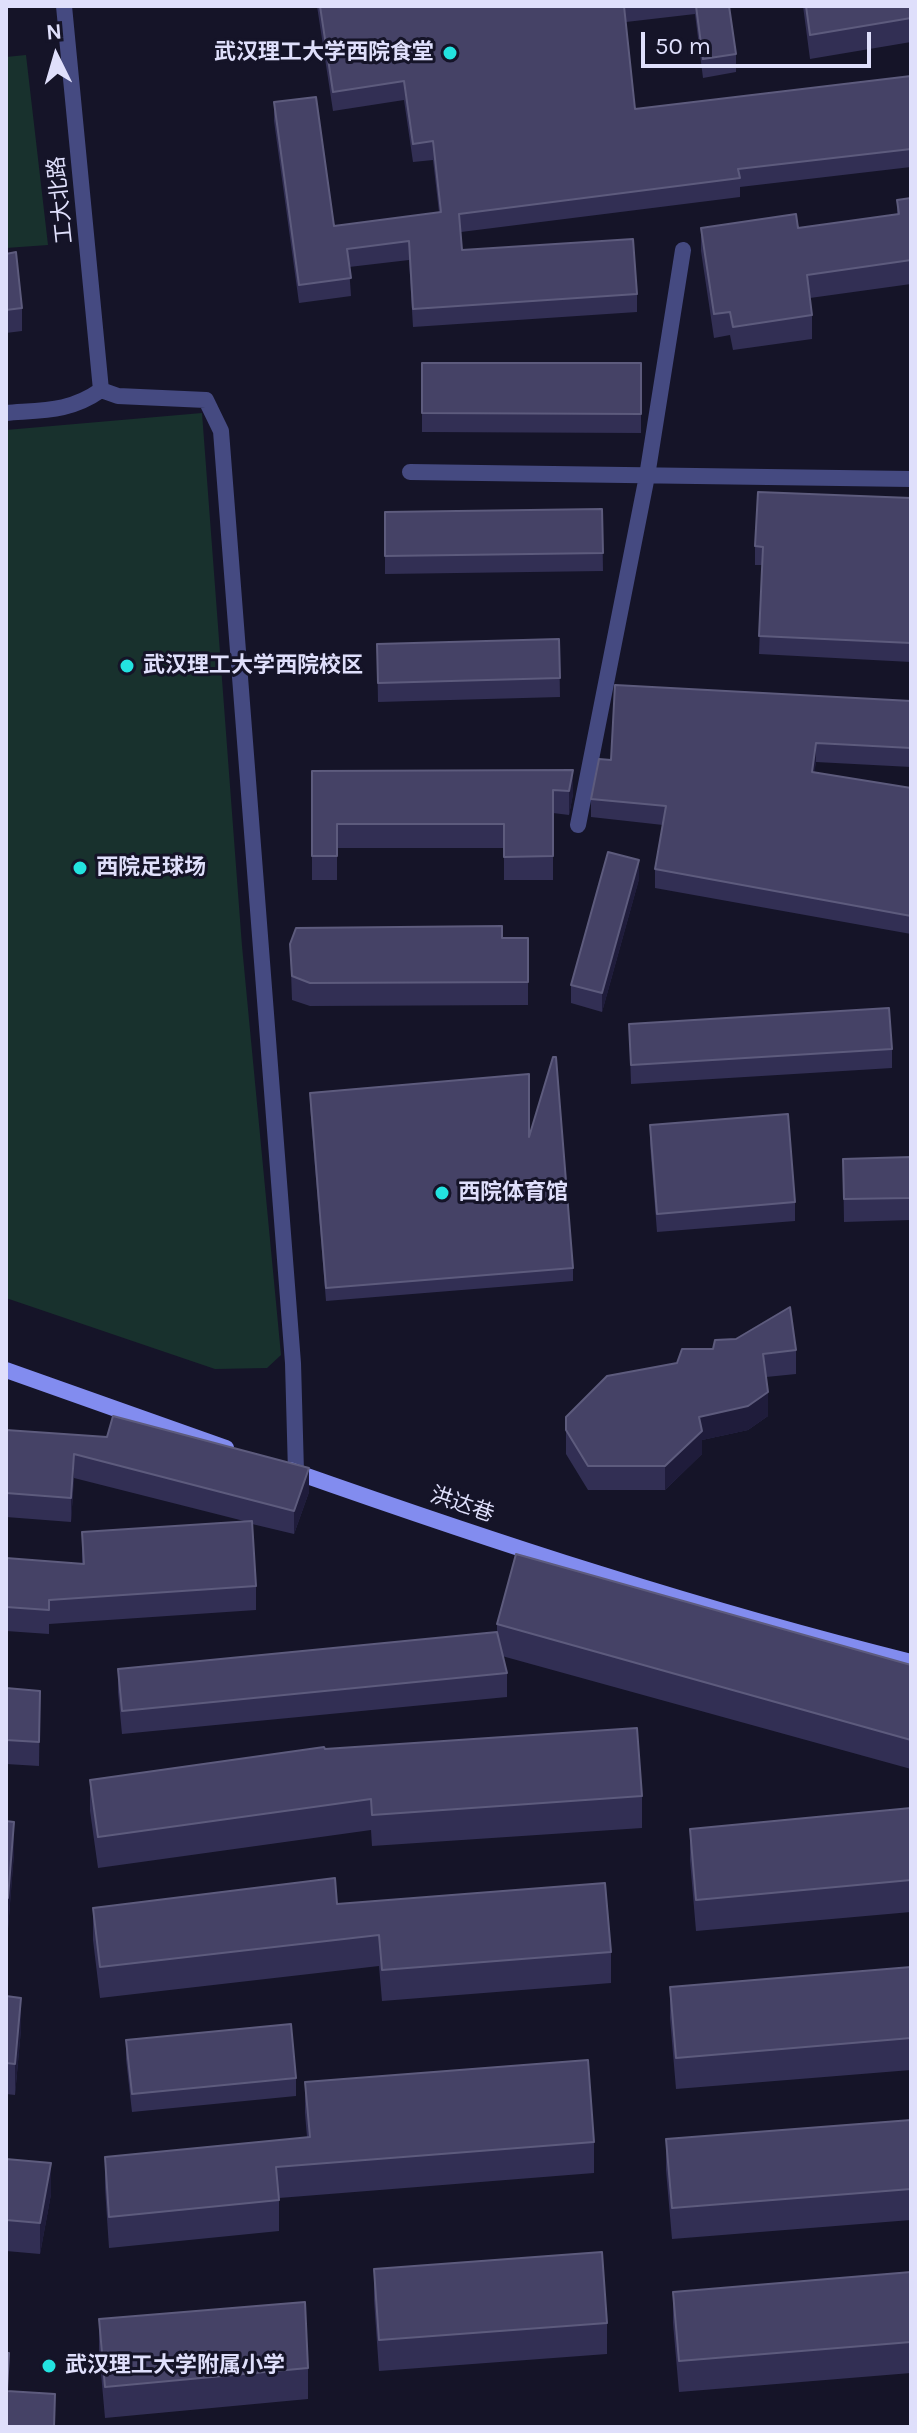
<!DOCTYPE html>
<meta charset="utf-8">
<style>
body{margin:0}
#map{position:relative;width:917px;height:2433px;overflow:hidden;background:#151428;font-family:Karla,sans-serif}
canvas{display:block}
.frame{position:absolute;inset:0;border:8px solid #dfdffb;pointer-events:none}
.north{position:absolute;left:16px;top:16px;width:80px;height:80px;-webkit-text-stroke:6px #151428;paint-order:stroke;rotate:355deg;font-size:22px;font-weight:700;line-height:32px;text-align:center;color:#dfdffb}
.north::after{content:'';display:block;margin:auto;width:28px;height:36px;background:#dfdffb;clip-path:polygon(50% 0,100% 100%,50% 72%,0 100%)}
.scale{position:absolute;left:641px;top:32px;width:230px;height:36px;box-sizing:border-box;border:4px solid #dfdffb;border-top:0;padding-left:10px;font-size:24px;line-height:28px;white-space:nowrap;color:#dfdffb;-webkit-text-stroke:6px #151428;paint-order:stroke}
</style>
<div id="map">
<canvas width="917" height="2433"></canvas>
<div class="frame"></div>
<div class="north">N</div>
<div class="scale">50 m</div>
</div>
<script>
const ctx = document.querySelector('canvas').getContext('2d');
ctx.lineJoin = 'round';
function fill(path, color) {
  ctx.fillStyle = color;
  ctx.fill(path, 'evenodd');
}
function trace(path, color, width, dash) {
  ctx.strokeStyle = color;
  ctx.lineWidth = width;
  ctx.lineCap = dash ? 'butt' : 'round';
  ctx.setLineDash(dash || []);
  ctx.stroke(path);
}
function drawText(font, color, halo, rows, align = 'center') {
  ctx.font = font + ' Karla,"Noto Sans SC",sans-serif';
  ctx.lineWidth = 6;
  ctx.setLineDash([]);
  ctx.textBaseline = 'middle';
  ctx.strokeStyle = halo;
  ctx.fillStyle = color;
  for (const [text, x, y, turn = 0] of rows) {
    ctx.save();
    ctx.translate(x, y);
    ctx.rotate((+turn || 0) * Math.PI / 180);
    ctx.textAlign = isNaN(turn) ? turn : align;
    if (halo) ctx.strokeText(text, 0, 0);
    ctx.fillText(text, 0, 0);
    ctx.restore();
  }
}
const green = new Path2D(`
 M26,55l22,190 -42,3v-191z
 M202,413l40,533 39,409 -14,13 -52,1 -209,-71v-868z`);
const street = new Path2D(`
 M64,6l37,384
 M101,390l17,6 88,4 15,31 72,932 3,109
 M6,413c37,-3 64,-1 95,-23
 M410,472l501,7
 M578,825l69,-349 36,-226`);
const secondary = new Path2D(`
 M6,1370l220,78
 M290,1470c204,72 411,140 621,192`);
const wall = new Path2D(`
 M317,6h412l7,48v18l-33,6 -8,-64 -69,8 9,87 276,-33v91l-171,20v10l-279,35 1,18 175,44v18l-224,15 -4,-67 -60,7 2,29 -52,7 -25,-182v-19l60,124 105,-14 -6,-52 -20,2 -9,-62 -71,11z
 M803,6h108v36l-101,17z
 M911,198v86l-101,14 2,17v24l-79,11 -3,-15 -16,3 -13,-87v-23h97l99,-14v-14z
 M6,254l16,54v23l-16,2z
 M422,363h219v70l-219,-1z
 M911,498v164l-152,-8 3,-89h-7v-19z
 M602,509l1,62 -218,3v-62z
 M559,639l1,58 -182,5 -1,-58z
 M911,701v66l-95,-5 -2,10 97,16v146l-256,-46v-19l8,-44 -72,-8v-18l20,-39z
 M573,770v24l-4,21 -16,-2v67h-49v-32h-167v32h-25v-109z
 M639,879l-37,133 -31,-9v-18z
 M528,938v67l-218,1 -18,-6 -2,-56z
 M629,1024l263,25v19l-261,16z
 M310,1093l219,44 44,131v13l-247,20 -16,-195z
 M650,1125l145,77v19l-138,11 -7,-88z
 M911,1157v63l-67,2 -1,-63z
 M796,1350v24l-30,3 2,39 -20,14 -46,10v14l-37,36h-77l-22,-36v-37l41,-41z
 M6,1430l303,62 -15,42 -42,-10 4,62v24l-207,14v10l-43,-3v-73l76,6v-32l162,-11 -170,-43 -3,44 -65,-5z
 M497,1624l414,41v104l-409,-113 5,17v24l-385,37 -4,-42v-23l379,-37z
 M6,1688l34,3 -1,75 -33,-2z
 M325,1749l317,47v32l-270,18 -1,-16 -273,38 -8,-57v-31z
 M911,1808v104l-215,19 -6,-71v-31z
 M6,1821l8,32 -6,76h-2z
 M337,1904l274,48v31l-229,18 -3,-35 -279,32 -7,-58v-32z
 M911,1967v103l-235,19 -6,-71v-31z
 M6,1996l15,33 -6,66 -9,-1z
 M126,2040l170,38v18l-164,16 -6,-53z
 M305,2082l289,60v31l-315,25v33l-170,17 -4,-60v-31l202,-20 -2,-24z
 M911,2120v100l-239,19 -6,-69v-31z
 M6,2159l45,35 -11,60 -34,-3z
 M374,2269l233,54v31l-228,17 -5,-71z
 M911,2272v101l-232,19 -6,-69v-31z
 M99,2319l209,49v31l-203,19 -6,-67z`);
const shadedWall = new Path2D(`
 M816,743v19l-4,29v-19z
 M573,770v24l-4,21v-24z
 M639,860v19l-37,133v-19z
 M768,1392v24l-20,14 -46,10v14l-37,36v-24l34,-49z
 M74,1454v24l-3,44v-24z
 M309,1468v24l-15,42v-23z
 M14,1822v31l-6,76v-31z
 M21,1998v31l-6,66v-31z
 M51,2163v31l-11,60v-31z`);
const building = new Path2D(`
 M320,6h304l11,103 276,-33v73l-173,20 2,9 -281,36 3,36 171,-11 4,55 -224,15 -4,-68 -62,8 4,29 -52,7 -25,-183 42,-5 18,129 107,-14 -8,-71 -20,3 -9,-63 -71,11z
 M696,6h33l7,48 -33,5z
 M806,6h105v12l-101,17z
 M911,198v62l-104,15 5,40 -79,12 -3,-15 -16,2 -13,-86 95,-14 2,14 101,-14 -2,-14z
 M16,252l6,56 -16,2v-56z
 M422,363h219v51l-219,-1z
 M758,492l153,6v145l-152,-7 4,-89 -8,-1z
 M602,509l1,44 -218,3v-44z
 M559,639l1,39 -182,5 -1,-39z
 M615,685l296,16v47l-95,-5 -4,29 99,16v128l-256,-47 11,-63 -75,-7 8,-40 12,1z
 M573,770l-4,21 -16,-1v66l-49,1v-33h-167v32h-25v-85z
 M608,852l31,8 -37,133 -31,-8z
 M502,926v12h26v44l-218,1 -18,-7 -2,-32 6,-16z
 M889,1008l3,41 -261,16 -2,-41z
 M553,1057h3l17,211 -247,20 -16,-195 219,-19v63z
 M788,1114l7,88 -138,12 -7,-89z
 M911,1157v41l-67,1 -1,-40z
 M790,1307l6,43 -33,4 5,38 -20,14 -49,11 3,14 -37,35h-77l-22,-36v-13l41,-41 70,-13 5,-14h31l2,-9 21,-1z
 M113,1416l196,52 -15,43 -220,-57 -3,44 -65,-5v-63l101,7z
 M252,1521l4,65 -207,14v10l-43,-3v-49l78,6 -2,-32z
 M516,1554l395,111v75l-414,-116z
 M497,1632l10,41 -385,38 -4,-42z
 M6,1688l34,3 -1,51 -33,-2z
 M637,1728l5,68 -270,19 -1,-16 -273,38 -8,-57 234,-33 1,2z
 M911,1808v72l-215,20 -6,-71z
 M6,1821l8,1 -6,76h-2z
 M335,1878l2,26 268,-21 6,69 -229,18 -3,-35 -279,32 -7,-59z
 M911,1967v71l-235,20 -6,-71z
 M6,1996l15,2 -6,66 -9,-1z
 M291,2024l5,54 -164,16 -6,-54z
 M588,2060l6,82 -318,25 3,33 -170,17 -4,-60 205,-20 -5,-55z
 M911,2120v69l-239,19 -6,-69z
 M6,2159l45,4 -11,60 -34,-3z
 M602,2252l5,71 -228,17 -5,-71z
 M911,2272v70l-232,19 -6,-69z
 M305,2302l3,66 -203,19 -6,-68z
 M6,2353h3l-2,38 48,3 -1,33h-48z`);
const markers = [
 [450,53,8,"#23e3e0"],
 [127,666,8,"#23e3e0"],
 [80,868,8,"#23e3e0"],
 [442,1193,8,"#23e3e0"],
 [49,2366,8,"#23e3e0"]
];
const poiNames = [
 ["武汉理工大学西院食堂",434,53,"right"],
 ["武汉理工大学西院校区",143,666],
 ["西院足球场",96,868],
 ["西院体育馆",458,1193],
 ["武汉理工大学附属小学",65,2366]
];
const streetNames = [
 ["工大北路",61,200,-96],
 ["洪达巷",462,1505,19]
];
fill(green, '#18312d');
trace(street, '#454a81', 16);
trace(secondary, '#828cef', 16);
fill(wall, '#322f54');
fill(shadedWall, '#1f1c3b');
fill(building, '#454266');
trace(building, '#5d5b7d', 2);
for (const [x, y, r, color] of markers) {
  const dot = new Path2D();
  dot.arc(x, y, r, 0, 2 * Math.PI);
  ctx.fillStyle = color;
  ctx.fill(dot);
  trace(dot, '#151428', 3);
}
drawText('bold 22px', '#dfdffb', '#151428', poiNames, 'left');
drawText('22px', '#dfdffb', '#151428', streetNames);
</script>
